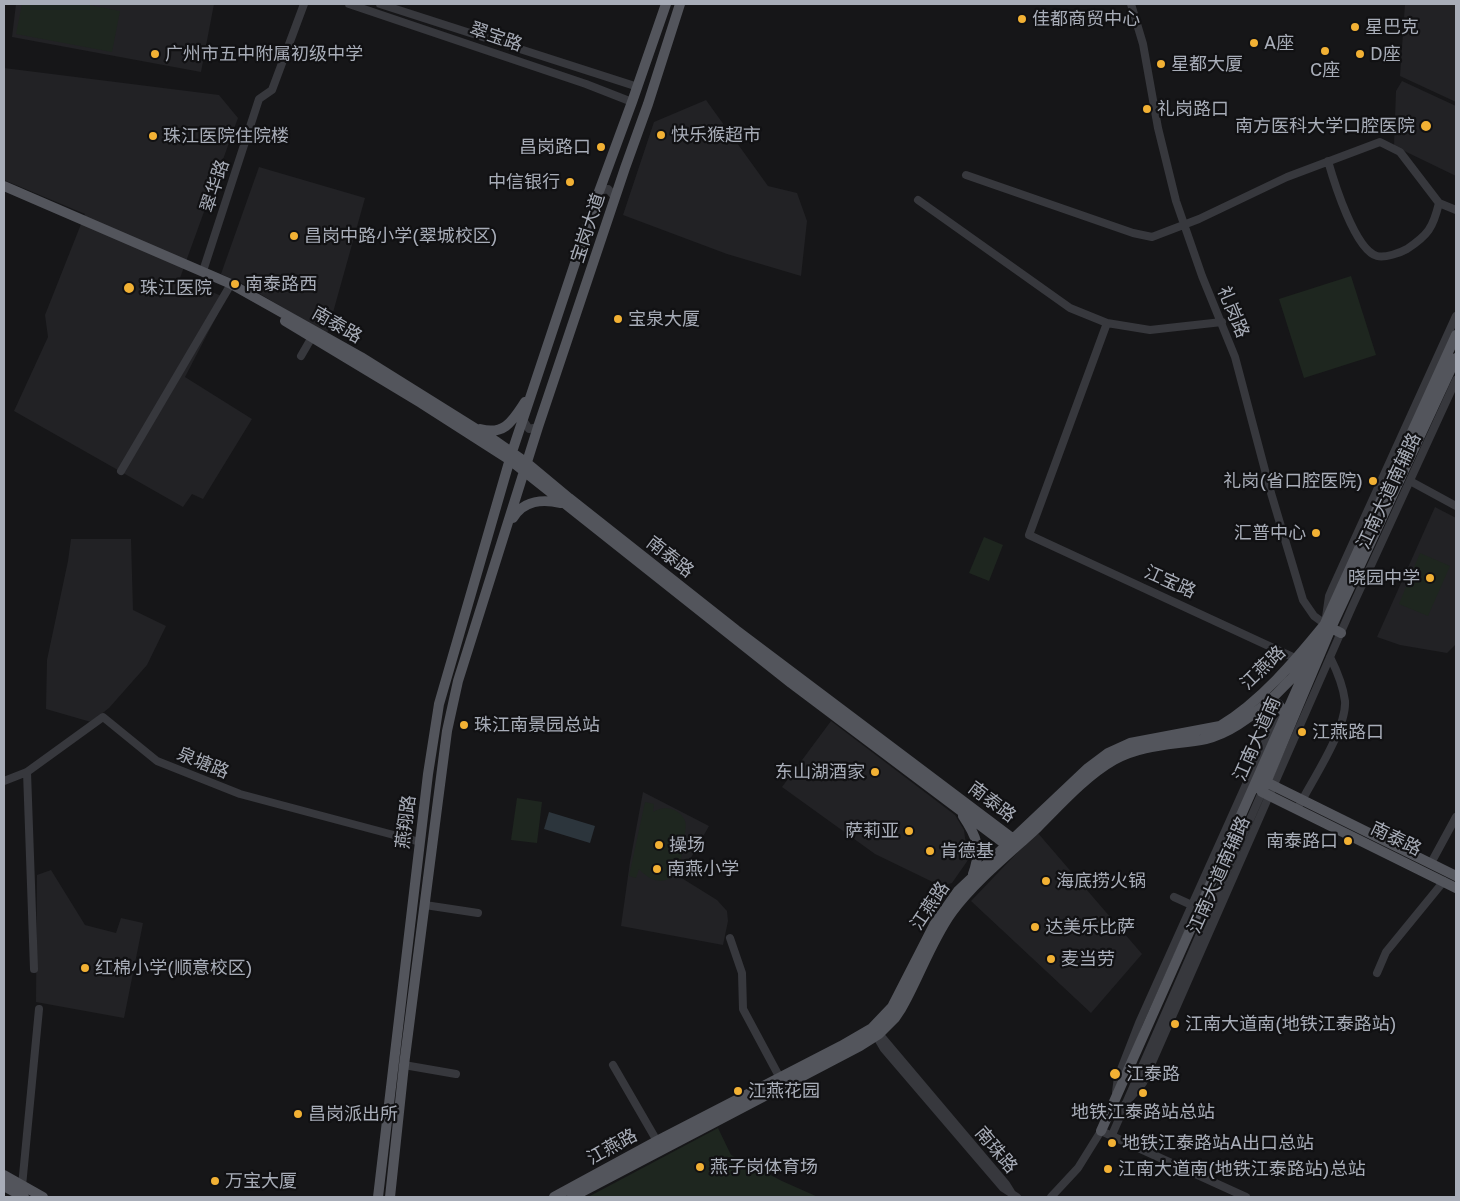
<!DOCTYPE html>
<meta charset="utf-8">
<style>
body{margin:0}
#map{position:relative;width:1460px;height:1201px;overflow:hidden;background:#161618;font-family:"Golos Text",sans-serif}
canvas{display:block}
.frame{position:absolute;inset:0;border:5px solid #a8adb8;pointer-events:none}
</style>
<div id="map">
<canvas width="1460" height="1201"></canvas>
<div class="frame"></div>
</div>
<script>
const ctx = document.querySelector('canvas').getContext('2d');
ctx.lineJoin = 'round';
function fill(path, color) {
  ctx.fillStyle = color;
  ctx.fill(path, 'evenodd');
}
function trace(path, color, width, dash) {
  ctx.strokeStyle = color;
  ctx.lineWidth = width;
  ctx.lineCap = dash ? 'butt' : 'round';
  ctx.setLineDash(dash || []);
  ctx.stroke(path);
}
function drawText(font, color, halo, rows, align = 'center') {
  ctx.font = font + ' "Golos Text","Noto Sans SC",sans-serif';
  ctx.lineWidth = 4.5;
  ctx.setLineDash([]);
  ctx.textBaseline = 'middle';
  ctx.strokeStyle = halo;
  ctx.fillStyle = color;
  for (const [text, x, y, turn = 0] of rows) {
    ctx.save();
    ctx.translate(x, y);
    ctx.rotate((+turn || 0) * Math.PI / 180);
    ctx.textAlign = isNaN(turn) ? turn : align;
    if (halo) ctx.strokeText(text, 0, 0);
    ctx.fillText(text, 0, 0);
    ctx.restore();
  }
}
const built = new Path2D(`
 M16,4h104l10,1v-1h84l-13,68 -189,-35z
 M1405,4h51v98l-56,-26z
 M4,68l215,27 19,23 -58,160 46,20 -41,79 67,42 -49,80 -11,-5 -9,13 -169,-96 34,-74 -3,-22 40,-101 -81,-34z
 M1402,81l54,25v70l-62,-30 2,-55z
 M706,100l62,86 29,7 10,28 -6,55 -74,-22 -104,-39 31,-93z
 M259,167l106,31 -38,136 -82,-49 -24,-11z
 M1435,507l21,11v126l-9,9 -47,-8 -23,-8z
 M71,539h60l2,71 33,16 -19,39 -38,43 -18,14 -45,-13 1,-49 21,-99z
 M831,721l124,94 9,15 4,30 -16,23 -11,3 -66,-32 -93,-67z
 M643,792l66,34 -29,51 37,23 10,11 1,10 -5,24 -102,-19 9,-64z
 M1037,832l105,122 -51,59 -120,-112z
 M51,870l34,55 31,8 5,-15 22,5 -19,95 -88,-16 1,-127z`);
const green = new Path2D(`
 M22,4h62l36,7 -8,41 -96,-18z
 M1351,276l25,79 -72,23 -25,-79z
 M984,537l19,8 -14,36 -20,-8z
 M1420,553l30,13 -22,50 -29,-12z
 M517,798l25,4 -5,41 -26,-3z
 M645,802l9,2 -1,8c11,-7 27,-4 32,9 2,7 -1,16 -2,23 -1,6 -1,13 -3,19 -7,23 -27,22 -41,6l-3,9 -7,-2z
 M718,1128l13,27 51,26 36,16h-230z`);
const water = new Path2D(`
 M549,812l46,14 -5,17 -46,-14z`);
const minor = new Path2D(`
 M349,4l237,80 46,18
 M380,4l258,83
 M1131,4l12,40 15,84 18,73 26,75 33,81 36,136 32,107 11,16 11,8 4,-28 3,-7 124,-273
 M1328,161c6,21 27,89 49,95 8,2 23,-3 30,-7 21,-14 26,-21 32,-46l17,7
 M966,175l167,58 19,4 47,-18 88,-42 93,-35 20,10 39,51
 M599,191l9,-2 7,8
 M918,200l152,108 37,15 43,7 72,-8
 M203,271l56,-172 13,-9 32,-86
 M1107,323l-78,212 268,124
 M301,356l11,-19
 M523,420l6,9 9,-2
 M121,471l110,-187
 M1410,481l46,25
 M27,772l7,197
 M4,781l23,-9 76,-55 54,44 83,33 180,48
 M1300,804c13,-25 47,-76 45,-103 -2,-16 -8,-30 -15,-44
 M1431,863l25,-46
 M1174,897l22,10
 M425,905l53,8
 M730,938l12,35 1,36 37,69
 M1377,973l9,-21 58,-71
 M874,1032l10,17 119,139 14,9
 M881,1036l125,148 5,8
 M404,1065l52,9
 M613,1065l44,76
 M1116,1092l2,-15 21,-54 127,-283 6,-11 12,-13
 M1125,1104l18,-21 8,-18 201,-458 104,-227
 M1112,1135l150,-343
 M22,1186l17,-177
 M1051,1197l27,-29 23,-37 145,66`);
const major = new Path2D(`
 M4,186l227,98 130,73 136,85 30,21 42,35 167,132 276,208 2,10
 M285,321l136,82 89,57 281,223 214,161 9,4
 M480,429c25,7 33,-9 45,-27
 M513,518c11,-18 29,-19 48,-15
 M1325,625l16,8
 M1322,630l134,-295
 M1267,701l11,3 8,11
 M1261,783l5,-1 190,94
 M1259,788l3,4 8,4 186,92
 M1262,792l69,-164 125,-270
 M963,816c14,21 19,33 10,58
 M1101,1131l207,-467
 M4,1175l39,22
 M4,1186l20,11
 M378,1197l50,-423 11,-70 73,-252 85,-255 35,-95 34,-98
 M390,1197l14,-132 33,-257 10,-77 11,-50 80,-254 87,-259 23,-64 32,-100
 M554,1197l103,-56 184,-95 31,-18 20,-21 42,-82 24,-34 130,-123 20,-15 22,-10 90,-17c40,-24 75,-65 105,-102
 M572,1197l288,-151 19,-12 16,-16 6,-9c18,-31 30,-68 51,-97 24,-32 57,-58 86,-85 23,-23 48,-51 76,-67 28,-16 62,-15 92,-21 45,-10 101,-73 125,-111`);
const markers = [
 [1022,19,5,"#f2b134"],
 [1355,27,5,"#f2b134"],
 [1254,43,5,"#f2b134"],
 [1325,51,5,"#f2b134"],
 [155,54,5,"#f2b134"],
 [1360,54,5,"#f2b134"],
 [1161,64,5,"#f2b134"],
 [1147,109,5,"#f2b134"],
 [1426,126,6,"#f2b134"],
 [661,135,5,"#f2b134"],
 [153,136,5,"#f2b134"],
 [601,147,5,"#f2b134"],
 [570,182,5,"#f2b134"],
 [294,236,5,"#f2b134"],
 [235,284,5,"#f2b134"],
 [129,288,6,"#f2b134"],
 [618,319,5,"#f2b134"],
 [1373,481,5,"#f2b134"],
 [1316,533,5,"#f2b134"],
 [1430,578,5,"#f2b134"],
 [464,725,5,"#f2b134"],
 [1302,732,5,"#f2b134"],
 [875,772,5,"#f2b134"],
 [909,831,5,"#f2b134"],
 [1348,841,5,"#f2b134"],
 [659,845,5,"#f2b134"],
 [930,851,5,"#f2b134"],
 [657,869,5,"#f2b134"],
 [1046,881,5,"#f2b134"],
 [1035,927,5,"#f2b134"],
 [1051,959,5,"#f2b134"],
 [85,968,5,"#f2b134"],
 [1175,1024,5,"#f2b134"],
 [1115,1074,6,"#f2b134"],
 [738,1091,5,"#f2b134"],
 [1143,1093,5,"#f2b134"],
 [298,1114,5,"#f2b134"],
 [1112,1143,5,"#f2b134"],
 [700,1167,5,"#f2b134"],
 [1108,1169,5,"#f2b134"],
 [215,1181,5,"#f2b134"]
];
const poiNames = [
 ["佳都商贸中心",1032,19],
 ["星巴克",1365,27],
 ["A座",1264,43],
 ["广州市五中附属初级中学",165,54],
 ["D座",1370,54],
 ["星都大厦",1171,64],
 ["C座",1325,70,"center"],
 ["礼岗路口",1157,109],
 ["南方医科大学口腔医院",1415,126,"right"],
 ["快乐猴超市",671,135],
 ["珠江医院住院楼",163,136],
 ["昌岗路口",591,147,"right"],
 ["中信银行",560,182,"right"],
 ["昌岗中路小学(翠城校区)",304,236],
 ["南泰路西",245,284],
 ["珠江医院",140,288],
 ["宝泉大厦",628,319],
 ["礼岗(省口腔医院)",1363,481,"right"],
 ["汇普中心",1306,533,"right"],
 ["晓园中学",1420,578,"right"],
 ["珠江南景园总站",474,725],
 ["江燕路口",1312,732],
 ["东山湖酒家",865,772,"right"],
 ["萨莉亚",899,831,"right"],
 ["南泰路口",1338,841,"right"],
 ["操场",669,845],
 ["肯德基",940,851],
 ["南燕小学",667,869],
 ["海底捞火锅",1056,881],
 ["达美乐比萨",1045,927],
 ["麦当劳",1061,959],
 ["红棉小学(顺意校区)",95,968],
 ["江南大道南(地铁江泰路站)",1185,1024],
 ["江泰路",1126,1074],
 ["江燕花园",748,1091],
 ["地铁江泰路站总站",1143,1112,"center"],
 ["昌岗派出所",308,1114],
 ["地铁江泰路站A出口总站",1122,1143],
 ["燕子岗体育场",710,1167],
 ["江南大道南(地铁江泰路站)总站",1118,1169],
 ["万宝大厦",225,1181]
];
const streetNames = [
 ["翠宝路",496,37,19],
 ["翠华路",215,186,-72],
 ["宝岗大道",588,228,-72],
 ["礼岗路",1233,312,67],
 ["南泰路",337,325,30],
 ["江南大道南辅路",1389,491,-65],
 ["南泰路",670,557,38],
 ["江宝路",1170,582,24],
 ["江燕路",1263,668,-44],
 ["江南大道南",1257,739,-66],
 ["泉塘路",203,763,22],
 ["南泰路",992,802,37],
 ["燕翔路",406,822,-83],
 ["南泰路",1396,839,26],
 ["江南大道南辅路",1219,875,-66],
 ["江燕路",930,906,-56],
 ["江燕路",612,1147,-29],
 ["南珠路",996,1150,50]
];
fill(built, '#222225');
fill(green, '#1e261f');
fill(water, '#2c353c');
trace(minor, '#37383d', 8);
trace(major, '#53555c', 10);
for (const [x, y, r, color] of markers) {
  const dot = new Path2D();
  dot.arc(x, y, r, 0, 2 * Math.PI);
  ctx.fillStyle = color;
  ctx.fill(dot);
  trace(dot, '#111113', 2);
}
drawText('18px', '#a8adb8', '#111113', poiNames, 'left');
drawText('18px', '#a8adb8', '#111113', streetNames);
</script>
